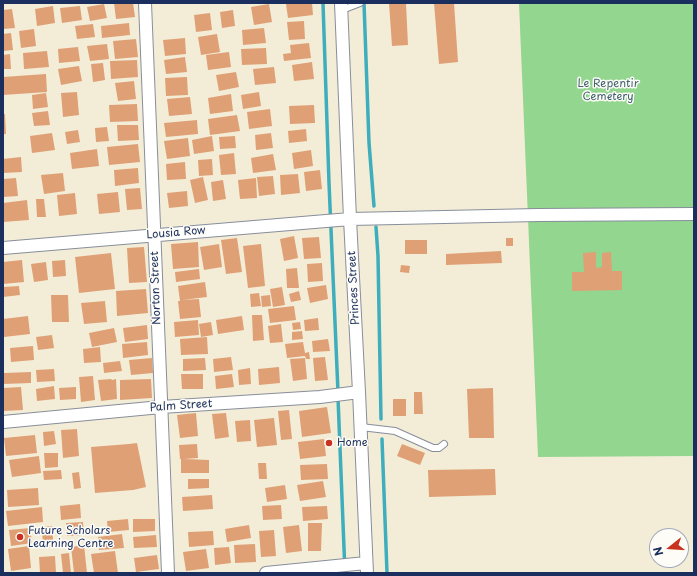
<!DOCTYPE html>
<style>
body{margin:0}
#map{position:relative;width:697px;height:576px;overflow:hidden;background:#f3edd8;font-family:"Playpen Sans",sans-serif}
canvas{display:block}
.frame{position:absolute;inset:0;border:4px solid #1b2f5e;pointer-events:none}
.north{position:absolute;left:649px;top:528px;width:40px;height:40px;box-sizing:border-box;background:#fdfcf7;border:1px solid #a3aaba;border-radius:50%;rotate:253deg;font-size:11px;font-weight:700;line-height:16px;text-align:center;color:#1b2f5e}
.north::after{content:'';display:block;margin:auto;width:14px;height:18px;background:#c8321e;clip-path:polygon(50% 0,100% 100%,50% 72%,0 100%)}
</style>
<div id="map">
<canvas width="697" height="576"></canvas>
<div class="frame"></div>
<div class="north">N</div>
</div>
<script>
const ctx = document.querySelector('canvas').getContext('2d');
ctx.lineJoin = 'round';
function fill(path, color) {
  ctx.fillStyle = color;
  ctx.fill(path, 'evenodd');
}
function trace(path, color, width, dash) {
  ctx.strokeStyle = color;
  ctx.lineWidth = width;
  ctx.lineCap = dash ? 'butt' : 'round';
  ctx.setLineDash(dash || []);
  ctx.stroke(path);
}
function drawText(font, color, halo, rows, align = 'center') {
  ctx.font = font + ' "Playpen Sans",sans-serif';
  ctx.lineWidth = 3;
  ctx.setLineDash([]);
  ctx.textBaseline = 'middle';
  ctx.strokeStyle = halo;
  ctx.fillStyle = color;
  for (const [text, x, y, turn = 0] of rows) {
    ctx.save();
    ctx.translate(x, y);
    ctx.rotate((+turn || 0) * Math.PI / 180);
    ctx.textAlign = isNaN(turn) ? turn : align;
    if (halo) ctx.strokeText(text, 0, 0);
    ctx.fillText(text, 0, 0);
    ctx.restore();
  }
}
const green = new Path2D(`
 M519,3h175v453l-156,1z`);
const stream = new Path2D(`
 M323,3l6,180 9,209
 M364,3l5,140 5,63
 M376,227l2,29 3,163
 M338,398l7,175
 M382,439l5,134`);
const building = new Path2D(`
 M114,3h19l2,14 -19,2z
 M293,3h19l1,12 -25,3 -2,-14z
 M389,3h17l2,42 -16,1z
 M434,3h20l4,59 -19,2z
 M104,4l3,14 -17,3 -3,-14z
 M269,4l3,18 -18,3 -3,-18z
 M53,6l2,17 -18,3 -2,-17z
 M80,6l2,14 -20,3 -2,-15z
 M12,9l3,19 -12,1v-19z
 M233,10l2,16 -13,2 -2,-16z
 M210,13l2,17 -16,2 -2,-17z
 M304,21l1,18 -16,1 -2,-18z
 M129,23l1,12 -28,3 -1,-12z
 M93,24l2,13 -18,2 -2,-13z
 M264,28l2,15 -23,2 -1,-15z
 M34,29l2,17 -15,2 -2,-17z
 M11,33l2,17 -10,1v-17z
 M217,34l3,18 -19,3 -3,-18z
 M185,38l1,16 -21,2 -2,-16z
 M136,39l2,18 -23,2 -2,-18z
 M309,43l2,15 -27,3 -1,-7 8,-1 -1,-8z
 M107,44l2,15 -19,2 -3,-15z
 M78,47l2,14 -21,2 -1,-14z
 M266,48l1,16 -25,1 -1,-16z
 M47,51l2,16 -25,2 -1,-16z
 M229,52l2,15 -23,3 -2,-15z
 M10,54l1,15h-8v-14z
 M185,57l2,15 -21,2 -2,-14z
 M137,60l1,17 -27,2 -1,-18z
 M312,62l2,17 -20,2 -2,-16z
 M103,63l2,17 -12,2 -2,-18z
 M79,66l3,15 -21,4 -3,-16z
 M274,67l2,16 -21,2 -2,-16z
 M236,72l3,15 -20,4 -3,-16z
 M46,74l1,18 -44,3v-18z
 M187,77l1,18 -22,1 -1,-18z
 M134,81l2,18 -18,2 -3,-18z
 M77,92l2,23 -16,2 -2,-24z
 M259,92l2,14 -18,3 -2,-14z
 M46,93l2,14 -15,2 -1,-14z
 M231,94l2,17 -23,3 -2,-16z
 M190,97l2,17 -23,2 -2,-17z
 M137,104l1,17 -28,1 -1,-17z
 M314,105l1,18 -25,1 -1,-18z
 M270,109l2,17 -23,3 -2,-17z
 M48,111l2,14 -16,1 -2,-13z
 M3,114h2l1,20h-3z
 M237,115l3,16 -30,4 -2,-16z
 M197,120l1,14 -32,3 -2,-14z
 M117,125h21l1,15 -21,1z
 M107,127l2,14 -13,1 -1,-14z
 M306,129l1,12 -18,2 -1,-12z
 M78,130l2,12 -13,2 -2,-12z
 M52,133l3,17 -23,3 -2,-17z
 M271,133l2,15 -17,2 -1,-15z
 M212,136l2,15 -20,3 -2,-14z
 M235,136l1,12 -16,1 -1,-12z
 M188,138l2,18 -23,3 -3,-18z
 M138,144l2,18 -31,3 -2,-18z
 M97,149l2,17 -27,3 -2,-16z
 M311,150l2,16 -19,3 -2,-16z
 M234,153l2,21 -15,1 -2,-20z
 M273,154l3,16 -23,3 -2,-15z
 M21,157l1,15 -19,1v-14z
 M212,159l1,16 -14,1 -1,-16z
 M185,162l1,17 -19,1 -1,-16z
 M138,168l1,15 -24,3 -1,-16z
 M320,170l2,19 -16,2 -2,-19z
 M63,173l2,18 -21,3 -3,-19z
 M298,174l2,19 -19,2 -1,-20z
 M273,176l2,18 -16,2 -2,-19z
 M203,177l5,23 -13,3 -5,-23z
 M16,178l2,18 -15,1v-18z
 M256,178l1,20 -17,1 -2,-19z
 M223,180l3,19 -13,2 -2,-19z
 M140,188l2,21 -15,1 -2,-21z
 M187,191l1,15 -19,2 -2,-15z
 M118,192l2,20 -21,2 -2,-20z
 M75,193l2,21 -18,2 -2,-21z
 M36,199h8l2,18h-9z
 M27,200l2,20 -26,2v-19z
 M294,236l4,22 -14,3 -4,-22z
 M319,237l2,21 -17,1 -2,-21z
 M237,238l5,34 -16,2 -5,-34z
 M506,238h7v8h-7z
 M405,240h22v14h-22z
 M198,242l1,25 -26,2 -2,-25z
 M219,244l3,23 -18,3 -4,-23z
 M261,244l4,42 -17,2 -5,-42z
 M144,247l3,35 -18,1 -2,-35z
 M501,251l1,12 -56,2v-11z
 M596,252v16l6,-1v-14l9,-1 1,19h10v19l-50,1v-19h12l-1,-19z
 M111,253l4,36 -36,4 -4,-36z
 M22,260l2,22 -21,2v-22z
 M65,260l1,16 -13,1 -1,-16z
 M46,262l2,18 -14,2 -3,-18z
 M322,263l1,18 -15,1 -1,-18z
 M401,265l9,1 -1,7 -9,-1z
 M297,268l2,20h-12l-1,-19z
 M199,269l1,10 -24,3 -1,-10z
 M205,282l2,15 -25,3 17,-1 2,18 -21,2 -2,-18h2l-2,-15z
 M326,285l2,14 -18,4 -3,-15z
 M19,286l1,9 -17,2v-10z
 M282,287l3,18 -12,2 -3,-18z
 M146,289l2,24 -31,3 -1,-25z
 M299,291l2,9 -10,2 -2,-8z
 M259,293l2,13 -10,1 -1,-13z
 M51,295h17l1,27h-17z
 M270,295l1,11 -9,1 -1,-11z
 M105,301l2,21 -23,2 -3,-21z
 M294,306l2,14 -26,3 -2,-14z
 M252,315h10l2,25 -11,1z
 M28,316l2,18 -26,3 -1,-18z
 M242,316l2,14 -26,4 -2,-14z
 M318,318l1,12 -14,1 -1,-11z
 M198,320l1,15 -24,2 -1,-15z
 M211,322l2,13 -12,2 -2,-13z
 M300,322l1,7 -8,1 -1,-7z
 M281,324l2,18 -13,1 -2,-17z
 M147,325l1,14 -23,3 -2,-14z
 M114,328l3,14 -25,5 -3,-14z
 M302,331l1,8 -11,1v-8z
 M52,335l2,13 -16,2 -2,-13z
 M207,337l1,17 -27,1 -1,-16z
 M328,339l2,12 -17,1 -1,-11z
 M147,342l1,13 -25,3 -1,-14z
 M303,342l2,11 4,-1 1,7h-4l-1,-3 -18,2 -2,-14z
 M33,346l1,14 -23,2 -1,-14z
 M100,347l1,15 -17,1 -1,-14z
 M231,357l2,13 -19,2 -1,-13z
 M325,357l3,23 -13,1 -2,-23z
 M152,358l1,15 -22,2 -2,-15z
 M205,358l1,12 -23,1v-12z
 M305,358l2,21 -14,2 -3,-22z
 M120,361l2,10 -18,2 -1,-10z
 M279,367l1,16 -21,2 -1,-16z
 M250,368l1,16 -12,1 -1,-15z
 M54,369l1,12 -18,1 -1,-12z
 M31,372v11l-28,1v-11z
 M181,374h22v15h-21z
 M232,374l2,13 -18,2 -1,-13z
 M93,376l2,24 -14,2 -2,-25z
 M111,379l1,1 4,-1 1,20 -16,2 -3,-21z
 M151,379l1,19 -32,2v-20z
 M54,386l1,13 -18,2 -1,-12z
 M21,387l2,23 -20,1v-23z
 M76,387v12l-16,1 -1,-12z
 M493,388l1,50h-25l-2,-49z
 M414,392h8l1,22h-9z
 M393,399h13v17h-13z
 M327,407l4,26 -29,4 -3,-26z
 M289,410l3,29 -11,1 -3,-29z
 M196,413l2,23 -18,2 -3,-23z
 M226,413l3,24 -14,2 -3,-25z
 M274,418l3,27 -20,2 -3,-27z
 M250,420l1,21 -14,1 -2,-21z
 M77,429l2,27 -16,2 -2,-28z
 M54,431l2,13 -12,2 -1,-14z
 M35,435l2,18 -31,3 -2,-18z
 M324,439l2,17 -26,3 -2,-17z
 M137,443l9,44 -13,3 -38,3 -4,-46 38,-3z
 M197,444l1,14 -14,1 25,1v13h-28v-14h-1l-1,-14z
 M402,444l23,9 -5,12 -23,-9z
 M44,453h14v14l-13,1z
 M39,456l2,17 -29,4 -3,-17z
 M258,463h8l1,16h-8z
 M327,464l1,15 -27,1 -1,-15z
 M495,469l1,26 -67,2 -1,-27z
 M61,470l1,9 -18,1 -1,-9z
 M79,472l2,16 -7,1 -2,-16z
 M188,479h21v9l-21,1z
 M323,481l3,16 -26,4 -3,-16z
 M285,485l2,14 -20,3 -2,-14z
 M38,488l1,17 -31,2 -1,-17z
 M212,495l1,14 -30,2 -1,-14z
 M80,504l1,14 -20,2 -1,-14z
 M281,505l1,14 -19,1 -1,-14z
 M327,506l1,13 -25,2 -1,-14z
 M42,507l1,15 -35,4 -2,-15z
 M128,519l1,11 -21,2 -1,-11z
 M133,519h22v12l-22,1z
 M83,522l1,13 -17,1 -1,-13z
 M308,523h14l-1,28h-13z
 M249,525l2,13 -24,4 -2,-13z
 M299,525l3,26 -16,2 -3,-26z
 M52,526l1,14 -10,1 -2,-14z
 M30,528l2,15 -21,3 -2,-16z
 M274,530l2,26 -15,1 -2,-26z
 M213,531l1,14 -25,2 -1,-15z
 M122,534l2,14 -25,2 -1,-13z
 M156,535l1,12 -23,1 -1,-11z
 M255,544l1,18 -21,1 -1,-18z
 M84,545l3,28h-13l-3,-26z
 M29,546l2,22 -20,3 -3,-22z
 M229,547l2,16 -16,2 -1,-17z
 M206,549l3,19 -23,3 -3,-19z
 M115,551l3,22h-24l-3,-19z
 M69,553l2,20h-8l-2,-19z
 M157,555l2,14 -23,3 -2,-14z
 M55,556l1,17h-16l-1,-16z`);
const service = new Path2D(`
 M342,10l18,-7
 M361,427l34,4 38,17h6l5,-4`);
const minor = new Path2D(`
 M145,3l23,570
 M341,3l9,216 9,173 8,181
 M3,248l347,-29 188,-4 156,-1
 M3,422l158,-15 159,-10 39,-5
 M266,573l100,-10`);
const markers = [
 [329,443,4,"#c8321e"],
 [20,537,4,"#c8321e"]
];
const parkNames = [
 ["Le Repentir",608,84],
 ["Cemetery",608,97]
];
const streetNames = [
 ["Lousia Row",176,233,-5],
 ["Norton Street",156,288,-92],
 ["Princes Street",354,288,-93],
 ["Palm Street",181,406,-4]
];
const poiNames = [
 ["Home",337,443],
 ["Future Scholars",28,531],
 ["Learning Centre",28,544]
];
fill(green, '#92d68f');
trace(stream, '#3eadbc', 3.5);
fill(building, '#dfa075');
trace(service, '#878e9b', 8);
trace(minor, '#878e9b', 14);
trace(service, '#fff', 6);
trace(minor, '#fff', 12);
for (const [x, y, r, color] of markers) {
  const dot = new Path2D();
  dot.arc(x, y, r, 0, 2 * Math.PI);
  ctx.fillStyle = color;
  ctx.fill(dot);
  trace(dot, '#fdfcf7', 1.5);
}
drawText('11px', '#3f616d', '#fdfcf7', parkNames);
drawText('11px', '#1b2f5e', '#fdfcf7', streetNames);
drawText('11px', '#1b2f5e', '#fdfcf7', poiNames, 'left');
</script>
